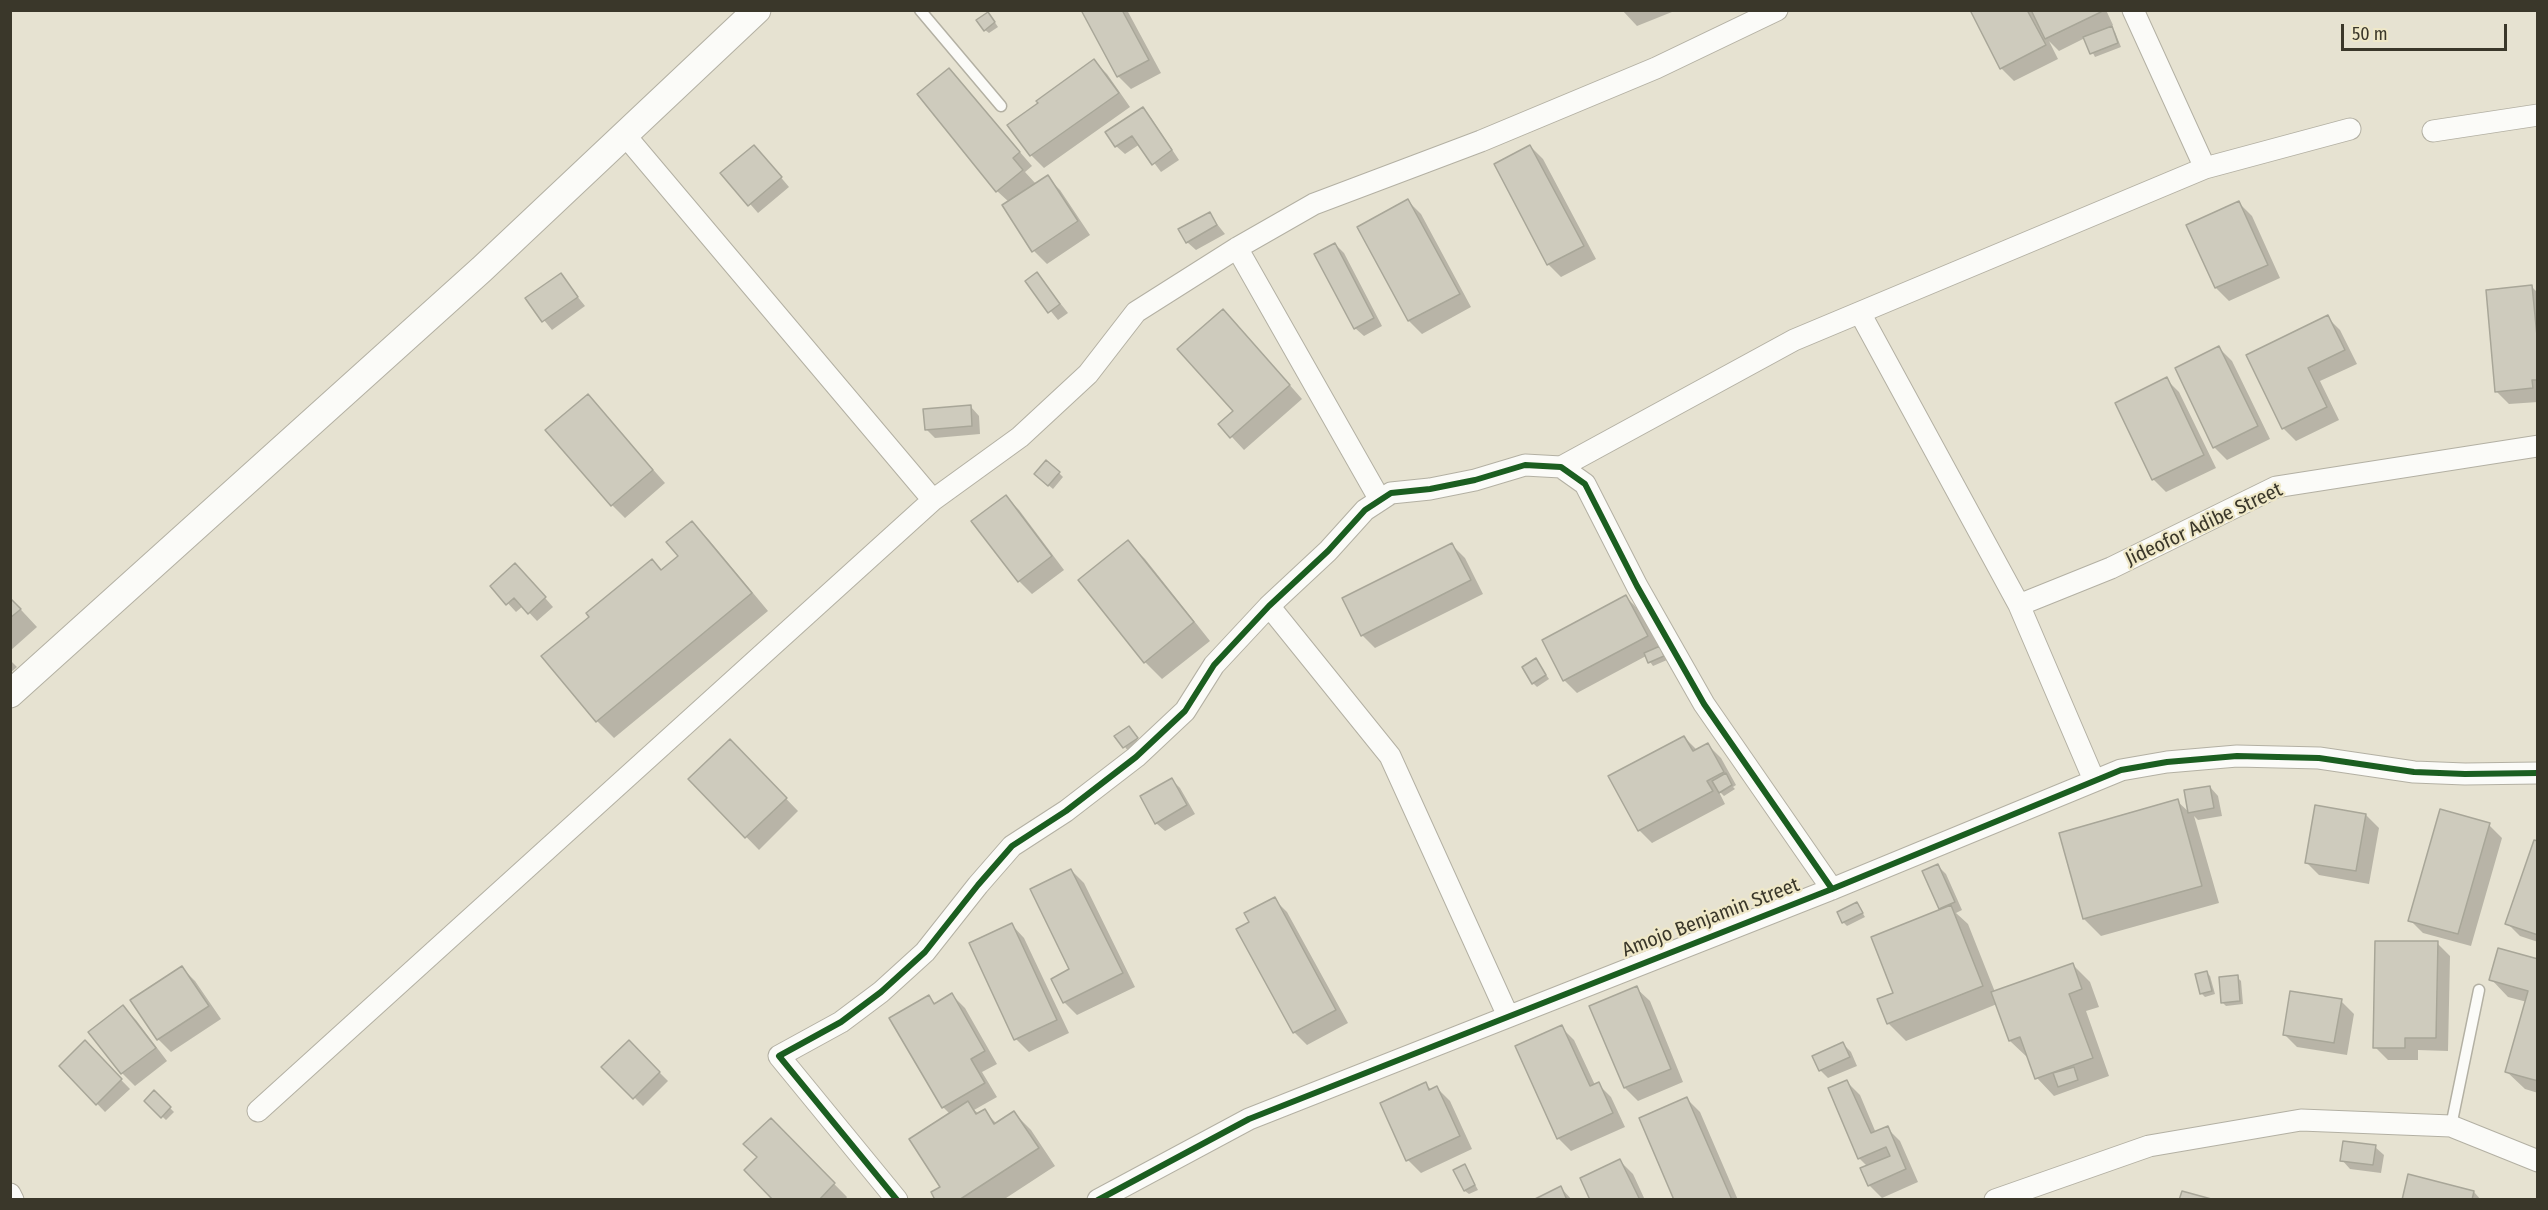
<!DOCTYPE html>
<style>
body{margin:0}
#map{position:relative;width:2548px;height:1210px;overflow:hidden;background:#e6e2d1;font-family:"Fira Sans Condensed",sans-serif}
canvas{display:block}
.frame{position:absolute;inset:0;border:12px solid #3a372a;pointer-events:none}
.scale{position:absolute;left:2341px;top:24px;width:166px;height:27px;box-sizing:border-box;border:3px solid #3a372a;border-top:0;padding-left:8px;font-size:18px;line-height:21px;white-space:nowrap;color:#3a372a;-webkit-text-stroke:4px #efe8c8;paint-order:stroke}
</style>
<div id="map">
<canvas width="2548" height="1210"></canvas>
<div class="frame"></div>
<div class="scale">50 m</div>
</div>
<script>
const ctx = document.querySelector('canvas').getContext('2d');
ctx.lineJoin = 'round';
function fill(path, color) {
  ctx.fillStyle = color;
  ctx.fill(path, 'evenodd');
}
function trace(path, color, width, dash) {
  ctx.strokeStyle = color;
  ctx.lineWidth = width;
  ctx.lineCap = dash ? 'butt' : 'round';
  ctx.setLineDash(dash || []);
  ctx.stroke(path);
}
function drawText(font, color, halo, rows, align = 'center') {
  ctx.font = font + ' "Fira Sans Condensed",sans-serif';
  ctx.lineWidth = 4.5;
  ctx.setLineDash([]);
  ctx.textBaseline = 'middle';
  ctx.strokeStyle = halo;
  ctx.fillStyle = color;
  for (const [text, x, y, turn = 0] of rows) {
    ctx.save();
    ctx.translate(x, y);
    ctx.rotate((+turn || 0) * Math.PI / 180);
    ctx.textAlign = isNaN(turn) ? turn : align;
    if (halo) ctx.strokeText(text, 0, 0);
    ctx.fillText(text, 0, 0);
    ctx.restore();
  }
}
const shadow = new Path2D(`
 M1083,10h44l34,63 -30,16 -13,-13z
 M1622,10h55l-40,16z
 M1972,10h134l7,15 -3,2 5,5 6,15 -26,10 -10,-19 -26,13 -10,-10 9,18 -44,22 -13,-13z
 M992,18l6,9 -9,6 -4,-3z
 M1094,61l13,13 23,33 -86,61 -13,-13 -22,-29z
 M949,70l83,96 -7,6 11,12 11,-7 13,13 30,45 -43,29 -13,-13 -25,-49 -12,-11z
 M1142,109l9,9 28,42 -18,12 -21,-28 -15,10 -9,-8z
 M1530,146l13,13 53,100 -35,18 -13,-13z
 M762,155l27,32 -31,26 -35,-40z
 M1408,201l13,13 50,93 -49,27 -13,-13z
 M2239,203l13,13 28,62 -51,23 -13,-13 -28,-62z
 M1209,214l16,20 -29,16 -9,-8z
 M1335,244l9,9 38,73 -18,10 -9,-8z
 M1037,274l31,39 -10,7 -31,-38z
 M560,275l25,31 -33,24 -25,-31z
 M2532,287l6,6v109l-29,2 -13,-13z
 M2327,317l13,13 17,34 -37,17 19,39 -43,21 -13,-13z
 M1236,324l66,75 -58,51 -24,-26 15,-13z
 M2219,348l13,13 38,78 -43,21 -13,-13z
 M2166,379l13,13 37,76 -50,24 -13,-13z
 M588,396l77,87 -40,35 -13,-13z
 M971,407l8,9 1,18 -45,4 -9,-9z
 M1059,473l4,4 -10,12 -13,-11z
 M1006,497l13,13 45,60 -32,24 -13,-13z
 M692,523l17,17 59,71 -154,127 -17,-17 -6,-104 61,-56 10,10 19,-15z
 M1128,542l17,17 65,82 -48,38 -17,-17z
 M1452,545l13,13 18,36 -108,54 -13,-13z
 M524,574l29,33 -16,14 -14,-15 -7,6 -24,-26z
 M1626,597l13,13 28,50 -14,6 -7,-10 -69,37 -13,-13z
 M10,598l27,29 -27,24z
 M10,660l7,7 -7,6z
 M1536,660l13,19 -12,8 -4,-4z
 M1132,732l8,11 -12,8 -11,-15z
 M1684,737l13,13 11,-5 13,13 15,27 -3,2 2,2 -11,7 -6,-6 7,14 -73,39 -13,-13z
 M730,741l68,70 -39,39 -69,-71z
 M1172,780l8,8 15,26 -30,17 -9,-8z
 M2210,787l8,9 4,20 -24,4 -4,-4 25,87 -118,33 -17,-17 93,-118 13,12 -4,-21z
 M2366,815l13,13 -10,56 -50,-9 -13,-13z
 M2489,825l13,13 -31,108 -48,-13 -13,-13z
 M2538,843v99l-18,-6 -13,-13z
 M1937,865l9,9 16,36 -6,3 12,11 27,68 77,-28 18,18 9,25 -13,4 23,65 -55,20 -17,-18 -9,-20 -18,-17 -13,-37 -91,37 -18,-18 7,-29 47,-84 -2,-2z
 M1071,870l13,13 51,104 -58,28 -13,-13 7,-32z
 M1274,899l13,13 61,111 -41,22 -13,-13 -43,-110z
 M1857,904l8,13 -18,9 -4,-4z
 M1011,924l13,14 45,95 -40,19 -13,-13 -45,-96z
 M2437,943l13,13 -2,95 -30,-1v10h-30l-13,-13z
 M2538,961v132l-13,-4 -18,-17 20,-70 -19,-5 -17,-18z
 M182,968l13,13 26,38 -50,33 -13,-13z
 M2206,972l4,4 5,18 -10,3 -4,-4z
 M2237,977l4,4 2,23 -17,2 -4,-4z
 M1636,988l14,13 33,81 -45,19 -13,-13z
 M952,995l13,13 32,56 -15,8 15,25 -23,13 5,4 5,-3 13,13 17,-11 17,17 24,36 -52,34h-66l5,-13 8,-73 -7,-7 -15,-110 8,7z
 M2341,1001l13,13 -7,41 -50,-8 -13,-13z
 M123,1007l13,13 31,41 -32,25 -13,-13z
 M1561,1027l13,13 21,45 3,-1 13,13 14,30 -54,24 -13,-13z
 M629,1042l39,39 -25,25 -39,-39z
 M85,1043l45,46 -25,23 -44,-46z
 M1843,1044l8,8 6,14 -29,12 -8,-8z
 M1847,1082l13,13 16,38 11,-5 13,13 18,41 -36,16 -13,-13 -1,-18 -9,-9z
 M1425,1084l7,6 5,-2 13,13 22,48 -51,24 -13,-13z
 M154,1092l20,20 -8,8 -20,-19z
 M1687,1099l13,13 38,88h-62z
 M771,1120l76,77 -2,3h-70z
 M2375,1147l9,8 -3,18 -31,-4 -8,-9z
 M1620,1161l13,13 12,26h-54z
 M1465,1166l13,24 -9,4 -4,-3z
 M1561,1188l11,12h-35z
 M2474,1192l7,8h-78z`);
const building = new Path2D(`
 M1081,10h41l27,50 -32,17z
 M1970,10h57l19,35 -46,24z
 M2031,10h69l1,2 -56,27z
 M988,12l7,10 -11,9 -8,-11z
 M2112,26l6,17 -28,11 -7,-17z
 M1094,59l25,34 -89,63 -23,-31 31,-22 -2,-2z
 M949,68l71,84 -7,6 10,12 -27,22 -79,-98z
 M1143,107l29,43 -20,15 -20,-29 -17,11 -10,-15z
 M754,145l28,32 -34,29 -28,-33z
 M1530,145l54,101 -37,19 -53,-101z
 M1048,175l30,46 -46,31 -30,-47z
 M1408,199l52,95 -52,27 -51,-94z
 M2239,201l29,64 -53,23 -29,-63z
 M1210,212l7,13 -31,18 -8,-14z
 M1335,243l39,75 -20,11 -40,-75z
 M1037,272l23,32 -12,9 -23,-32z
 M561,273l17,24 -36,25 -17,-24z
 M2532,285l6,61v34h-6l1,8 -38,4 -9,-102z
 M1223,309l67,76 -60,53 -12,-14 15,-13 -56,-62z
 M2328,315l17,35 -37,18 19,39 -45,22 -36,-74z
 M2219,346l39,80 -45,22 -38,-80z
 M2167,377l37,78 -52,25 -37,-77z
 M588,394l65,76 -42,36 -66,-76z
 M971,405l1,21 -47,4 -2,-21z
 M1046,460l14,12 -12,14 -14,-12z
 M1006,495l46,61 -34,26 -47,-61z
 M692,521l60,72 -156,129 -55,-66 48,-39 -3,-4 66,-54 9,11 17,-14 -12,-14z
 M1128,540l66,82 -50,41 -66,-83z
 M1452,543l19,37 -110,56 -19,-38z
 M515,563l31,34 -18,17 -14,-16 -8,7 -16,-19z
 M1626,595l22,41 -85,45 -21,-41z
 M10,598l11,11 -11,9z
 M1660,646l4,10 -16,7 -4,-10z
 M1536,658l10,17 -14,9 -10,-17z
 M1129,726l9,12 -15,10 -9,-12z
 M1684,736l9,15 15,-8 16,29 -17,9 6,10 -75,40 -30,-55z
 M730,739l57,59 -42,40 -57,-59z
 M1726,773l6,12 -13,8 -7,-12z
 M1172,778l15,27 -32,19 -15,-28z
 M2210,786l4,22 -26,5 -4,-23z
 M2178,799l24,87 -119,33 -24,-86z
 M2315,805l51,9 -10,57 -51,-8z
 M2440,809l50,14 -32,111 -50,-13z
 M2534,840l4,1v94l-33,-11z
 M1938,864l17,38 -16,7 -17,-38z
 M1071,869l52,104 -60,30 -12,-24 18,-10 -39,-80z
 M1275,897l61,113 -43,23 -57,-104 13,-7 -5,-9z
 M1857,902l6,11 -21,10 -5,-11z
 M1951,905l32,81 -96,38 -10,-25 16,-6 -22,-56z
 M1012,923l45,97 -43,20 -45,-97z
 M2375,941h63l-2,97h-31v10h-32z
 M2498,948l40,11v122l-33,-9 23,-81 -39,-11z
 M2073,963l9,26 -13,5 24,64 -58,21 -15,-42 -11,4 -18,-49z
 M182,966l27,40 -52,34 -27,-40z
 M2207,971l5,20 -12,3 -5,-20z
 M2238,975l2,26 -19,2 -2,-26z
 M1637,986l34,83 -47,19 -35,-82z
 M2290,991l52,8 -8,44 -51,-8z
 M952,993l33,58 -14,8 14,24 -43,25 -53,-90 40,-23 5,9z
 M123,1005l33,43 -35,26 -33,-42z
 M1562,1025l28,61 9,-4 14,31 -56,26 -42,-93z
 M85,1040l37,39 -26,26 -37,-39z
 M629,1040l31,32 -27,27 -32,-32z
 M1843,1042l7,15 -31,14 -7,-15z
 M2074,1067l4,13 -20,7 -5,-14z
 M1847,1080l24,53 17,-7 18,43 -38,17 -8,-18 30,-12 -4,-9 -28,12 -30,-71z
 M1426,1082l3,8 8,-4 23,50 -54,25 -26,-58z
 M154,1090l17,17 -10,11 -17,-17z
 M1687,1097l45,103h-58l-35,-82z
 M968,1101l8,13 9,-5 9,15 20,-13 25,37 -80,52h-24l-4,-8 9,-5 -31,-48z
 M771,1118l64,65 -16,17h-46l-29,-30 13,-13 -14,-13z
 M2343,1141l33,4 -3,20 -33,-4z
 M1620,1159l20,41h-50l-10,-22z
 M1465,1164l10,21 -11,6 -11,-21z
 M2408,1174l66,17 -2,9h-70z
 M1561,1186l6,14h-34z
 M2182,1191l33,9h-36z`);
const service = new Path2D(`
 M920,10l81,96
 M2451,1126l28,-136`);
const minor = new Path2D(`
 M2133,10l72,158
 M2433,131l105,-16
 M1237,248l143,252
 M1860,313l159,292 75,175
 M1561,467l233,-127 411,-172 145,-39
 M933,500l87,-63 68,-63 48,-62 101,-64 77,-44 167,-63 175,-73 121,-58
 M2019,605l92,-37 165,-81 262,-41
 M1269,606l121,150 118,260
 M258,1111l675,-611 -309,-366
 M10,1194l3,6
 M897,1200l-118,-144 62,-34 40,-30 44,-40 53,-67 34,-39 54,-35 70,-54 49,-46 29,-46 55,-59 59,-55 37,-41 26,-17 39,-4 45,-9 50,-15 36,2 24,17 52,102 67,118 128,185
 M1098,1200l151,-81 583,-230 289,-119 46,-8 70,-6 82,2 95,14 51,2 73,-1
 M1995,1200l154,-54 152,-26 150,6 87,35`);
const tertiary = new Path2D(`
 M10,694l472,-425 275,-259`);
const cycleway = new Path2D(`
 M897,1200l-118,-144 62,-34 40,-30 44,-40 53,-67 34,-39 54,-35 70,-54 49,-46 29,-46 55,-59 59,-55 37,-41 26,-17 39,-4 45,-9 50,-15 36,2 24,17 52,102 67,118 128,185
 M1098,1200l151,-81 583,-230 289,-119 46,-8 70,-6 82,2 95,14 51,2 73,-1`);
const streetNames = [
 ["Jideofor Adibe Street",2204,525,-25],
 ["Amojo Benjamin Street",1711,918,-21]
];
fill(shadow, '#0003');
fill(building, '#cecbbd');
trace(building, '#a8a698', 1.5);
trace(service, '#b3b0a3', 13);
trace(minor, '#b3b0a3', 23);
trace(tertiary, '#b3b0a3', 29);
trace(service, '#fbfbf8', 10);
trace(minor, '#fbfbf8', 21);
trace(tertiary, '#fbfbf8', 27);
trace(cycleway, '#1b5e20', 6);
drawText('20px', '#3a372a', '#efe8c8', streetNames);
</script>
